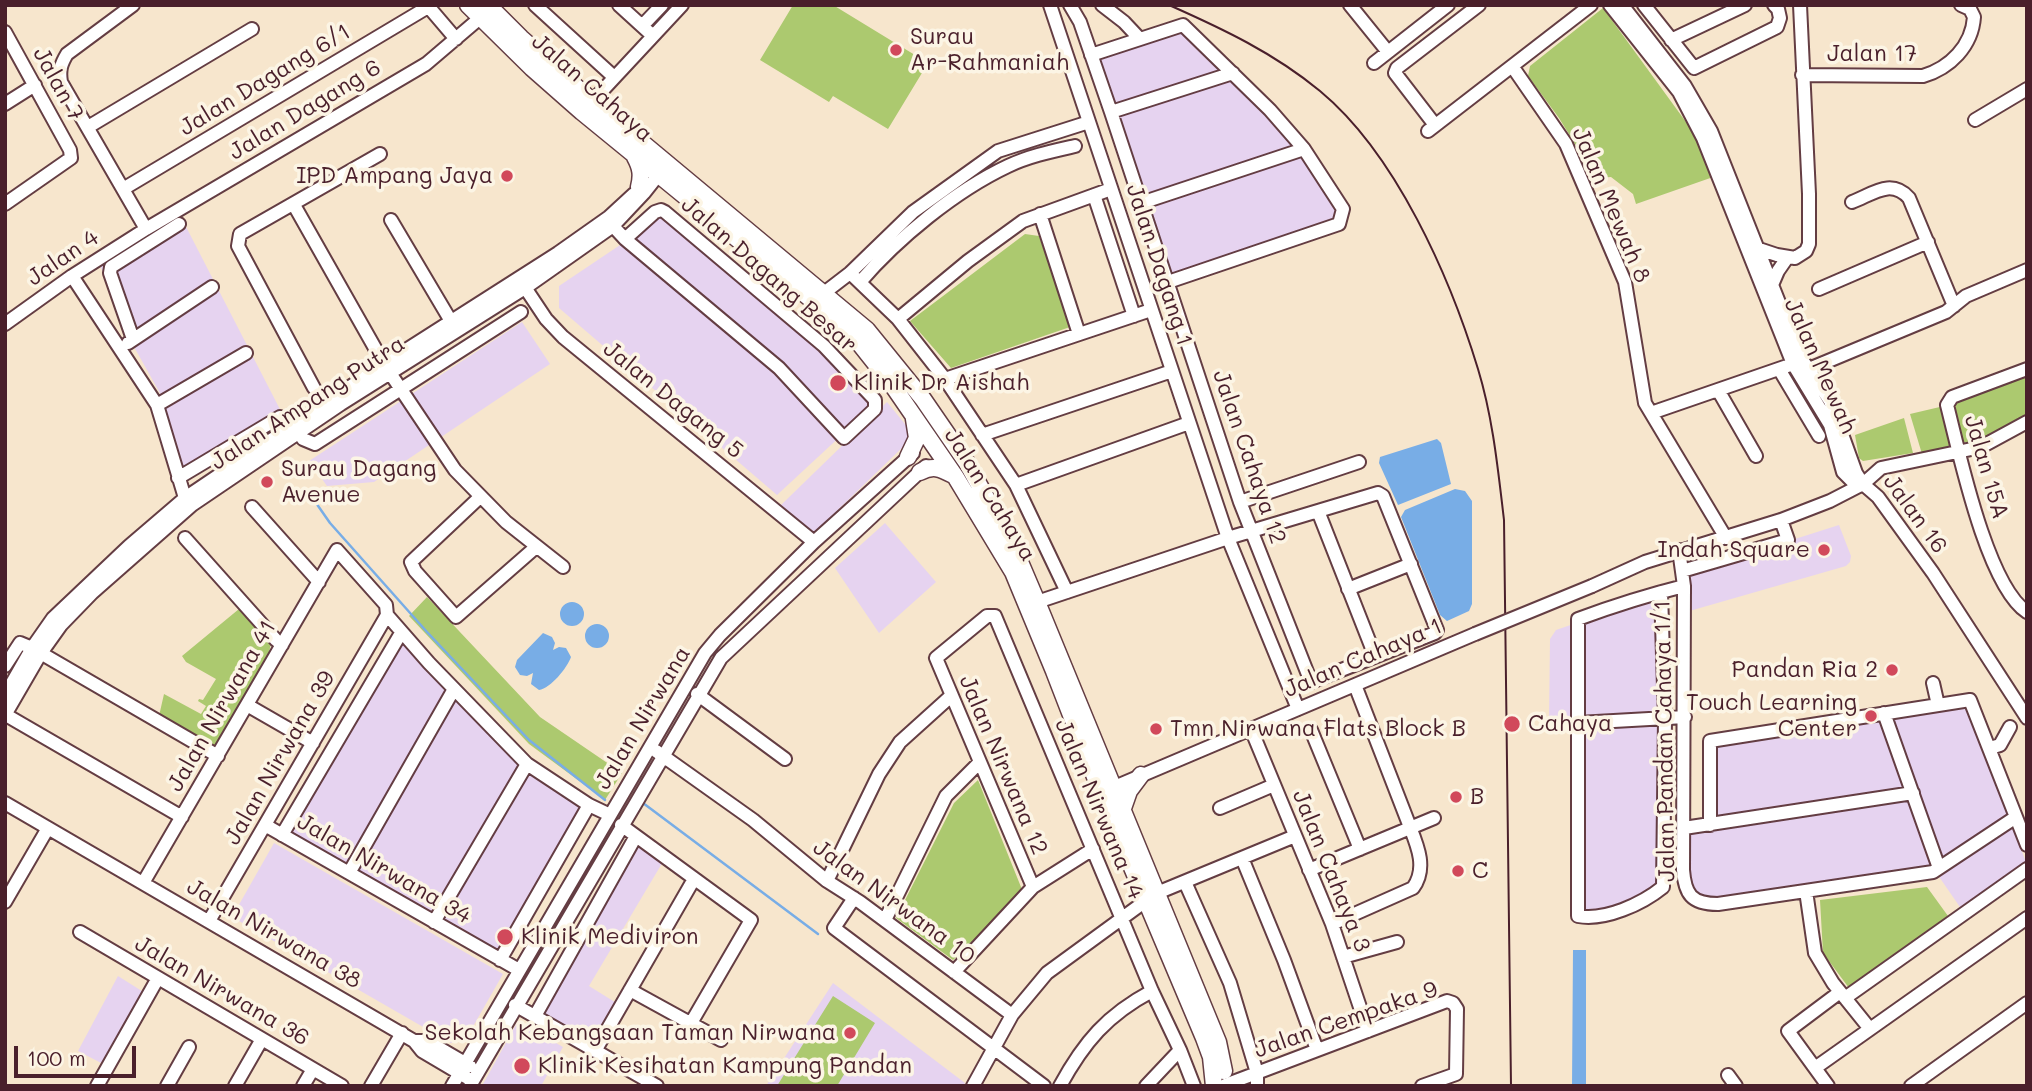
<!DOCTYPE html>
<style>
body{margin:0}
#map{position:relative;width:2032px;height:1091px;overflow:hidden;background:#f7e6cd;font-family:Mali,sans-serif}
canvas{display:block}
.frame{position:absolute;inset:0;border:7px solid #4a1f2b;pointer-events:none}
.scale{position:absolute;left:14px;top:1046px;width:122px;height:32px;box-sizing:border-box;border:4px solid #4a1f2b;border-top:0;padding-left:9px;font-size:21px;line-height:24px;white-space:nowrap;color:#4a1f2b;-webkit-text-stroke:5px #fcf5e5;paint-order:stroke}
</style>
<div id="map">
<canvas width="2032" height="1091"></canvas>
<div class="frame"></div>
<div class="scale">100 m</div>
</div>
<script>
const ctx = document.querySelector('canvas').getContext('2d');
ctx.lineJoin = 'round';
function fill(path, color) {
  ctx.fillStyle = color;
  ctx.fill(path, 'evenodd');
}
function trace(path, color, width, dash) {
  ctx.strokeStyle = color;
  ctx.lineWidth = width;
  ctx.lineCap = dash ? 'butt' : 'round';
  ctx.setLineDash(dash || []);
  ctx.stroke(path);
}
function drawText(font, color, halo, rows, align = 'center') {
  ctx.font = font + ' Mali,sans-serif';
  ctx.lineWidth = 7;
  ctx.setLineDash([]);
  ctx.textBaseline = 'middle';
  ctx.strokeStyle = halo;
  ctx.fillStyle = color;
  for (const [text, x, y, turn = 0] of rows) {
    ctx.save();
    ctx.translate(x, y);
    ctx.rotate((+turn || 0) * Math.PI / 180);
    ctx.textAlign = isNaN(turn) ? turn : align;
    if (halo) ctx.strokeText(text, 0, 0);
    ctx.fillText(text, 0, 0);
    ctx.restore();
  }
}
const built = new Path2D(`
 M1182,27l116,121 42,61 -3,12 -167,57 -75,-220z
 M661,213l120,99 91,89v6l-95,88 -218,-187v-22l70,-47z
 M181,217l106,206 -102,59 -24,-87 -37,-66 -24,-64z
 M522,322l28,42 -176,118 -47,4 -18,-25z
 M887,402l22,27 -2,14 -93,90 -33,-28z
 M885,523l51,59 -57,51 -44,-65z
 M1839,525l12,31 -1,6 -4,4 -160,46 -1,-38z
 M1658,595l3,121 -1,170 -42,21 -36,6v-193l-33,1 1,-82 6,-9z
 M400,640l122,126 61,40 -84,149 -212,-121z
 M1967,704l60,161 -65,45 -29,-42 -225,33 -18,-9 -3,-60 26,-5 -1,-83z
 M636,842l28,18 -75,126 29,18 -23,43 -57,-32z
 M274,843l229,131 -36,63 -16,6 -219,-126z
 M118,976l27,17 -40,72 -27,-14z
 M833,983l132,100 -2,3h-197z
 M518,1021l45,26 -22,39h-59z`);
const green = new Path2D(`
 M793,5h40l95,58 -40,66 -55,-33 -4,6 -69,-42z
 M1603,8l91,125 22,43 -80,28 -3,-10 -22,-17 -15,1 -37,-60 -31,-42 2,-10z
 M1025,234l14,2 31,91 -119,41 -41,-47z
 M2027,373v46l-52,25 -15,-3 -10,-35 8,-9z
 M1944,406l10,41 -32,7 -12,-40z
 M1904,418l9,35 -50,8 -4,-3 -4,-23z
 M427,597l113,120 82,56 -17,27 -76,-56 -120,-128z
 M239,609l32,34 -3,15 -52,88 -57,-30 5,-22 37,20 5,-8 -8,-5 1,-2 4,1 13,-21 -30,-17 -4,-6z
 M978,780l45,112 -70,68 -57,-42 58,-115z
 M1927,887l21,29 -99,72 -26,-35 -3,-53z
 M833,996l42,27 -38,63h-60z`);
const water = new Path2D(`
 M1437,439l4,4 10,41 -53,21 -19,-42 1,-6z
 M1455,489l10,2 7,10v103l-3,7 -22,10 -7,-6 -39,-98 4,-7z
 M560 614a12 12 0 1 1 24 0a12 12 0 1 1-24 0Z
 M585 636a12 12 0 1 1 24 0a12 12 0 1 1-24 0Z
 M543,633l9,4 3,6 -2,7 6,-3 7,1 5,9c-4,11 -20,31 -32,33l-8,-6 2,-11 -6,3 -7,-1 -5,-8 2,-7z
 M1573,950h13v136h-14z`);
const stream = new Path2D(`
 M307,490l23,33 97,109 102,108 76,60
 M643,803l175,131`);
const minor = new Path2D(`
 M133,5l-66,49c-6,10 -8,16 -6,28l85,147
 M427,5l29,34
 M535,5l79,72
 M619,5l34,31
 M1050,5l178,533 70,171
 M1102,5l22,17 15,16
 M1350,5l38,47
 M1610,5l69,87 24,46 90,226 37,61 13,47 9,9 11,3
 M1622,5l63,81 26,45 90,227 29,43 26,72 7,11 15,13 55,76 94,145
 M1644,5l50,63 83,-41 3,-9 -2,-9 -4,-4
 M642,26l20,-21
 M5,32l65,118 1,8 -66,46
 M1671,40l74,-35
 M1091,55l92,-30 87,85 34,39 39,60 -4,15 -171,58
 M1374,63l74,-58
 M1512,66l54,78 59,138 20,121 81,135
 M1802,75l121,1c27,-8 49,-30 51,-59l-4,-8 -9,-4
 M5,104l30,-19
 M587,107l95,-102
 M1111,112l122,-39
 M1975,120l52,-31
 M1435,125l-40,-52 2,-5 82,-63
 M88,127l164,-98
 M1428,131l163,-126
 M123,189l305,-182
 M1094,195l40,121
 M1852,202c21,-8 39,-24 57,-4l45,108
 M1141,203l163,-54
 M294,205l90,159 71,106 51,52 57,45
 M1040,214l39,120
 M391,220l64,108
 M613,226l12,13 154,129 65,70 31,-29v-9l-51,-54 -159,-134 -4,-2 -6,2 -30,27
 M1753,249l3,-1 21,7 18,3 11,-7 3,-7v-50l-9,-189
 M850,273l48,46 47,60 71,106 51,107
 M72,276l85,129 28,93 4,4
 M860,282c38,-44 95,-91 148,-116 21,-10 45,-15 67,-20
 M522,283l24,36 17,18 251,205
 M1772,285l6,-14 9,-13
 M1819,289l109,-47
 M824,293l26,-20 63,-61 85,-61 91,-29
 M898,319l70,-58 55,-40 88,-32
 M5,324l67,-48 74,-47 280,-165 54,-46
 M133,339l-23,-66 1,-6 68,-43
 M128,343l84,-56
 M1779,369l40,67
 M1809,369l137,-57 20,-16 61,-26
 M2027,369l-75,28 -5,8c12,47 40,181 80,207
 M945,379l206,-69
 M314,388l-76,-142 2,-12 140,-80
 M1718,390l38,66
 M157,405l89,-52
 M1651,413l142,-49
 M296,428l7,11 12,5 206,-132
 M982,435l190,-64
 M178,478l102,-61
 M1016,485l173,-62
 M480,497l-69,65 4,9 41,46 80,-70
 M1240,502l119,-40
 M252,507l67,75
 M1318,511l57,145
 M185,538l91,102 6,5
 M1679,550l5,36 -1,284c2,24 8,34 35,34l215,-32 83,-55
 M1682,571l106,-31 -7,-20
 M1592,586l53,-24 136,-42 49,-19 33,-17 18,-16 100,-21 46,-25
 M1348,589l63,-25
 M1661,592l4,127 -2,168c-21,17 -58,34 -85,29v-297c35,-13 70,-24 106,-33
 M1037,602l191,-64c50,-15 100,-30 150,-45l5,3 54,134 -2,3 -124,49 -71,-180 -129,-390 -31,-90 -10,-17
 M387,615l42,48 98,101 62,41 21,10
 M5,666l15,-23 12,5 186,108
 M1933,683l5,22
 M697,694l88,65
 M5,695l27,-47 21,-30 76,-72 56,-48 199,-134 174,-111 51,-36 25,-23
 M247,705l66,38
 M1884,713l55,155
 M5,715l36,-62 20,-28 31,-32 100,-88 149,-101 184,-116 88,-62 31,-33 19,-24
 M6,715l176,102
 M1578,723l107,-6
 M1251,729l81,195 36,107
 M1311,730l49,119
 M1990,748l10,-3 10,-18
 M656,751l97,69 74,61 33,21 152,113
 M1112,788l363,-154
 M5,803l409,238 8,10 44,26
 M1220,808l54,-23
 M265,825l254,145
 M621,825l130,95 -60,103
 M1710,825v-84l260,-41 57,145
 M1684,828l229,-35
 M282,835l119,-202
 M1242,858l42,102 33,90
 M1309,870l125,-52
 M349,873l105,-184
 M827,881l52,-107 21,-32 51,-46
 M1185,882l45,101 27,90v13
 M143,883l194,-333 49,55 1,10
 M1033,887l-97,-229 51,-42h8l157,375 28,59 14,36
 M1806,891l9,62 18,30 37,46
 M1157,893l138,-57
 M854,898l-20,30 210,158
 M5,902l43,-74
 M885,920l61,-124 33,-33
 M209,921l178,-306
 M434,922l93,-158
 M1332,924l81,-36c14,-19 5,-41 -3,-61l-55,-142
 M80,932l262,154
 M1343,957l54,-15
 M500,960l89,-155
 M954,972l79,-85 60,-38
 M630,990l91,50
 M1845,998l182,-129
 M515,1005l142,81
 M535,1016l101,-180
 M414,1041h13l43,25
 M595,1051l99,-172
 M1815,1068l212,-150
 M1728,1075l8,11
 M1225,1085l222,-84 6,2 4,6 -1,65 -34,12
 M97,1086l61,-108
 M167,1086l22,-39
 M235,1086l27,-47
 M303,1086l10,-17
 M371,1086l31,-53
 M452,1086l253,-433 15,-18 94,-93 99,-89
 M470,1086l251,-428 205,-192
 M973,1086l39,-71 35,-42 100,-73
 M1060,1086c24,-44 47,-71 92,-95
 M1146,1086l34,-36
 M1828,1086l-40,-55 52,-39
 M1911,1086l116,-83`);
const major = new Path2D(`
 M468,5l64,63 50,44 241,197 37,35 31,39 64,93 58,96 41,99 55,142 95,225 7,19 3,29
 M488,5l33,33 71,63 275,229 56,69 44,64 47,85 23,54 181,440 6,29
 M635,157c6,11 7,18 4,30
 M908,457l9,-19 -3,-19
 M920,472c13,-7 20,-4 33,3
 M1122,811l7,-20 12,-16`);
const tram = new Path2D(`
 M1169,5c54,24 105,48 151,86 76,63 130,186 158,278 15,49 20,101 26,151l7,566`);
const minorBridge = new Path2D(`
 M1475,634l117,-48`);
const markers = [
 [896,50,7,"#d1495b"],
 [507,176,7,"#d1495b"],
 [838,383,9,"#d1495b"],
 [267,482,7,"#d1495b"],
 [1824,550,7,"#d1495b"],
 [1892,670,7,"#d1495b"],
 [1871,716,7,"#d1495b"],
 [1512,724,9,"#d1495b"],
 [1156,729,7,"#d1495b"],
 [1456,797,7,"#d1495b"],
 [1458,871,7,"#d1495b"],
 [505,937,9,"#d1495b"],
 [850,1033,7,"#d1495b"],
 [522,1066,9,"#d1495b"]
];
const poiNames = [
 ["Surau",910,37],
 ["Ar-Rahmaniah",910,63],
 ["IPD Ampang Jaya",493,176,"right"],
 ["Klinik Dr Aishah",854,383],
 ["Surau Dagang",281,469],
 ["Avenue",281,495],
 ["Indah Square",1810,550,"right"],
 ["Pandan Ria 2",1878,670,"right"],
 ["Touch Learning",1857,703,"right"],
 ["Center",1857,729,"right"],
 ["Cahaya",1528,724],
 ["Tmn Nirwana Flats Block B",1170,729],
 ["B",1470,797],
 ["C",1472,871],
 ["Klinik Mediviron",521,937],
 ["Sekolah Kebangsaan Taman Nirwana",836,1033,"right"],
 ["Klinik Kesihatan Kampung Pandan",538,1066]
];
const streetNames = [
 ["Jalan 17",1872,54],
 ["Jalan Dagang 6/1",265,80,-31],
 ["Jalan 7",58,84,61],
 ["Jalan Cahaya",592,88,41],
 ["Jalan Dagang 6",305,110,-31],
 ["Jalan Mewah 8",1611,205,67],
 ["Jalan 4",63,258,-34],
 ["Jalan Dagang 1",1159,265,72],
 ["Jalan Dagang Besar",769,275,41],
 ["Jalan Mewah",1820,366,66],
 ["Jalan Dagang 5",673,400,39],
 ["Jalan Ampang Putra",308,403,-33],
 ["Jalan Cahaya 12",1249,457,71],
 ["Jalan 15A",1986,467,74],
 ["Jalan Cahaya",990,495,58],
 ["Jalan 16",1915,514,54],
 ["Jalan Cahaya 1",1363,658,-23],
 ["Jalan Nirwana 41",222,706,-60],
 ["Jalan Nirwana",643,718,-59],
 ["Jalan Pandan Cahaya 1/1",1665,741,-91],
 ["Jalan Nirwana 39",280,758,-60],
 ["Jalan Nirwana 12",1003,765,67],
 ["Jalan Nirwana 14",1099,809,67],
 ["Jalan Nirwana 34",384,869,30],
 ["Jalan Cahaya 3",1331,871,68],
 ["Jalan Nirwana 10",894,902,36],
 ["Jalan Nirwana 38",274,934,30],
 ["Jalan Nirwana 36",222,991,30],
 ["Jalan Cempaka 9",1346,1020,-19]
];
fill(built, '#e6d3f0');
fill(green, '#acc96f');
fill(water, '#78ade6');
trace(stream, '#78ade6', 2.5);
trace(minor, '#643d43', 16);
trace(major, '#643d43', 19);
trace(minor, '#fff', 12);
trace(major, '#fff', 16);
trace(tram, '#4a1f2b', 2);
trace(minorBridge, '#643d43', 16, []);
trace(minorBridge, '#fff', 12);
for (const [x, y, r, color] of markers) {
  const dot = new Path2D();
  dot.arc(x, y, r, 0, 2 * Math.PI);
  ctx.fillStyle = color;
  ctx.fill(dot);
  trace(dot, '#fcf5e5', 2.5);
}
drawText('23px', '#4a1f2b', '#fcf5e5', poiNames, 'left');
drawText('23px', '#4a1f2b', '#fcf5e5', streetNames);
</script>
